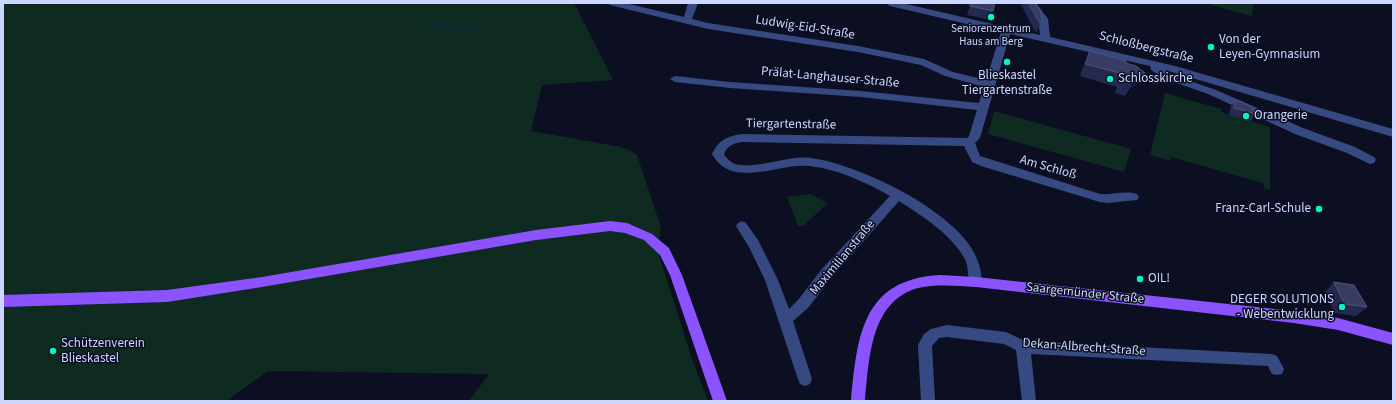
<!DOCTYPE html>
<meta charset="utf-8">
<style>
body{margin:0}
#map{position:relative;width:1396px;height:404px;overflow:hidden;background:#0c0f21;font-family:"Source Sans 3",sans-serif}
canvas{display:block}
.frame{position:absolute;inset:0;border:4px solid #ccd6ff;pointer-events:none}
</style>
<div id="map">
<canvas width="1396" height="404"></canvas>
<div class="frame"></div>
</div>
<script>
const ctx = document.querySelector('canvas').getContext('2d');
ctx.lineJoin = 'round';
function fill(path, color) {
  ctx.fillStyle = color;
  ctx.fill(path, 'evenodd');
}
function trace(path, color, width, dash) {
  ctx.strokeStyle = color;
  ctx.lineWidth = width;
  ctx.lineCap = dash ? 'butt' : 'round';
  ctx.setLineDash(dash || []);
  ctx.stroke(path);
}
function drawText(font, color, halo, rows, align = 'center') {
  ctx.font = font + ' "Source Sans 3",sans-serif';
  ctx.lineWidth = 3;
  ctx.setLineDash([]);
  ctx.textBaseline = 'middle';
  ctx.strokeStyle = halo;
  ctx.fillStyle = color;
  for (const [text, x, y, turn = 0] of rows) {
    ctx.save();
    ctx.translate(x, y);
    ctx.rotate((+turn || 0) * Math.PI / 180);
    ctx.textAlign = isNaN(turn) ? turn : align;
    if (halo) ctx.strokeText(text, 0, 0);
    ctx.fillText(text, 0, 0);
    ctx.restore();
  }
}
const green = new Path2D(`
 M3,3h571l39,77 -71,5 -11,46 90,16 10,4 6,4 24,72 -3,25 33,104 17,45h-239l20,-27 -221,-3 -42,30h-223z
 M1204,3h50l-2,13z
 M1165,93l56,16v3l49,15v63l-6,-2 -1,-5 -92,-26v4l-21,-6z
 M994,111l137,38 -7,23 -136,-38z
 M810,194l18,9 -25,23h-5l-11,-29z`);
const stream = new Path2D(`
 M424,24l52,5`);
const minor = new Path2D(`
 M608,3h17l59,14 4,-14h10l-6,16 16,4 150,23 66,13 29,13 33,8 15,-48 -111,-26 -5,-3h17l138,32 -2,-16 -12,-16h10l12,16 2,18 125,29 218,63v8l-228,-67 8,5 43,15 87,38 52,19 19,10 2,3 -2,3 -4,1 -23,-11 -52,-19 -87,-40 -43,-15 -14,-9 -1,-4 -140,-32 -30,104 -5,5 5,13 120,38c12,1 26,-4 37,0l2,3 -2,3 -29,3 -8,-1 -119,-36 -9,-4 -8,-16 -222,-4c-9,1 -15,4 -18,12 2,4 6,8 11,10 23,6 52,-9 76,-6 48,6 159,58 169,110 1,6 3,12 1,18l-5,1 -5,-1c-4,-9 -2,-19 -6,-27 -14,-25 -43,-43 -66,-58l-67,76 -24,31 -15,13 19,58 -2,5 -5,2 -5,-2 -2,-5 -33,-99 -16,-33 -13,-21 2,-3 4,-2 4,2 12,17 20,40 11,29 9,-9 24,-31 68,-73c-25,-14 -52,-27 -81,-30 -31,-3 -77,24 -97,-12 6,-14 16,-18 30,-20l225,4 2,-2 8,-26 -116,-13 -131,-9 -55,-6 -5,-3 5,-3 55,6 131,9 118,12 5,-16 -39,-11 -24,-11 -63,-13 -150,-23 -98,-24z
 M947,325l59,7 19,9 247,13 5,2 7,13 -2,5 -5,1 -5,-1 -4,-8 -237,-12 5,47h-14l-6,-51 -12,-6 -57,-7 -8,1 -7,8 3,55h-14l-3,-56 6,-11 7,-5z`);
const major = new Path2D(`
 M610,221l17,2 25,11 17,14 13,27 45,126h-14l-43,-126 -10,-20 -16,-15 -19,-7 -15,-2 -74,9 -274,47 -95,15 -164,5v-12l164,-5 95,-13 274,-47z
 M940,275l36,2 318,34 44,7 55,15v12l-55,-15 -44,-7 -318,-36c-19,-1 -39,-3 -58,1 -48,13 -49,72 -53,113h-14c6,-64 11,-122 89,-126z`);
const wall = new Path2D(`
 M971,3l22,8 -3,9 -23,-5z
 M1020,3h15l7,17 -6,13z
 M1090,51l36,12 11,23 -7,2 -5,8 -10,-3 2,-6 -37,-11 4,-12z
 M1236,100l20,14 -5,7 -22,-6 2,-9z
 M1334,282l33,25 -11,9 -21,-3 -10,-21z`);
const shadedWall = new Path2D(`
 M1145,73l-8,13 -7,2 2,-5 2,-7z`);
const building = new Path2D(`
 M971,3h24l-2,8 -23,-5z
 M1029,3h6l5,7 2,10 -2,3z
 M1090,51l36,10v2l10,3 9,7 -11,3 -2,7 -10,-3 1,-6 -37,-10z
 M1236,100l14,6 6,8 -22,-6z
 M1334,282l20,3 13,22 -22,-3z`);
const markers = [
 [991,17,4,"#00f7c4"],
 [1211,47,4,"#00f7c4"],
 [1007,62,4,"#00f7c4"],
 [1110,79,4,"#00f7c4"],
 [1246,116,4,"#00f7c4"],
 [1319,209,4,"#00f7c4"],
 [1140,279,4,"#00f7c4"],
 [1342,307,4,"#00f7c4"],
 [53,351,4,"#00f7c4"]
];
const farPoinames = [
 ["Seniorenzentrum",991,30],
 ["Haus am Berg",991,43]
];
const streetNames = [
 ["Ludwig-Eid-Straße",805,28,9],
 ["Schloßbergstraße",1146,48,14],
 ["Prälat-Langhauser-Straße",830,78,5],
 ["Tiergartenstraße",791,125,1],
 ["Am Schloß",1048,168,16],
 ["Maximilianstraße",843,258,-50],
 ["Saargemünder Straße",1085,294,6],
 ["Dekan-Albrecht-Straße",1084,348,4]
];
const poiNames = [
 ["Von der",1219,40],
 ["Leyen-Gymnasium",1219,55],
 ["Blieskastel",1007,76,"center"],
 ["Tiergartenstraße",1007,91,"center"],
 ["Schlosskirche",1118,79],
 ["Orangerie",1254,116],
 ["Franz-Carl-Schule",1311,209,"right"],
 ["OIL!",1148,279],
 ["DEGER SOLUTIONS",1334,300,"right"],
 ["- Webentwicklung",1334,315,"right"],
 ["Schützenverein",61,344],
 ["Blieskastel",61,359]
];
fill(green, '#0f2b21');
trace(stream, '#082c3e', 2.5);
fill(minor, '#364a81');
fill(major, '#8a53ff');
fill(wall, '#25294f');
fill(shadedWall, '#131735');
fill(building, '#373c62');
trace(building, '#4e547b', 1);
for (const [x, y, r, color] of markers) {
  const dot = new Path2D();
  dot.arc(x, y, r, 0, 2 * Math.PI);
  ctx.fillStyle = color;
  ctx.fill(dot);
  trace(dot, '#0c0f21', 1.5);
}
drawText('11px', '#ccd6ff', '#0c0f21', farPoinames);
drawText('13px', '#ccd6ff', '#0c0f21', streetNames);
drawText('13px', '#ccd6ff', '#0c0f21', poiNames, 'left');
</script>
